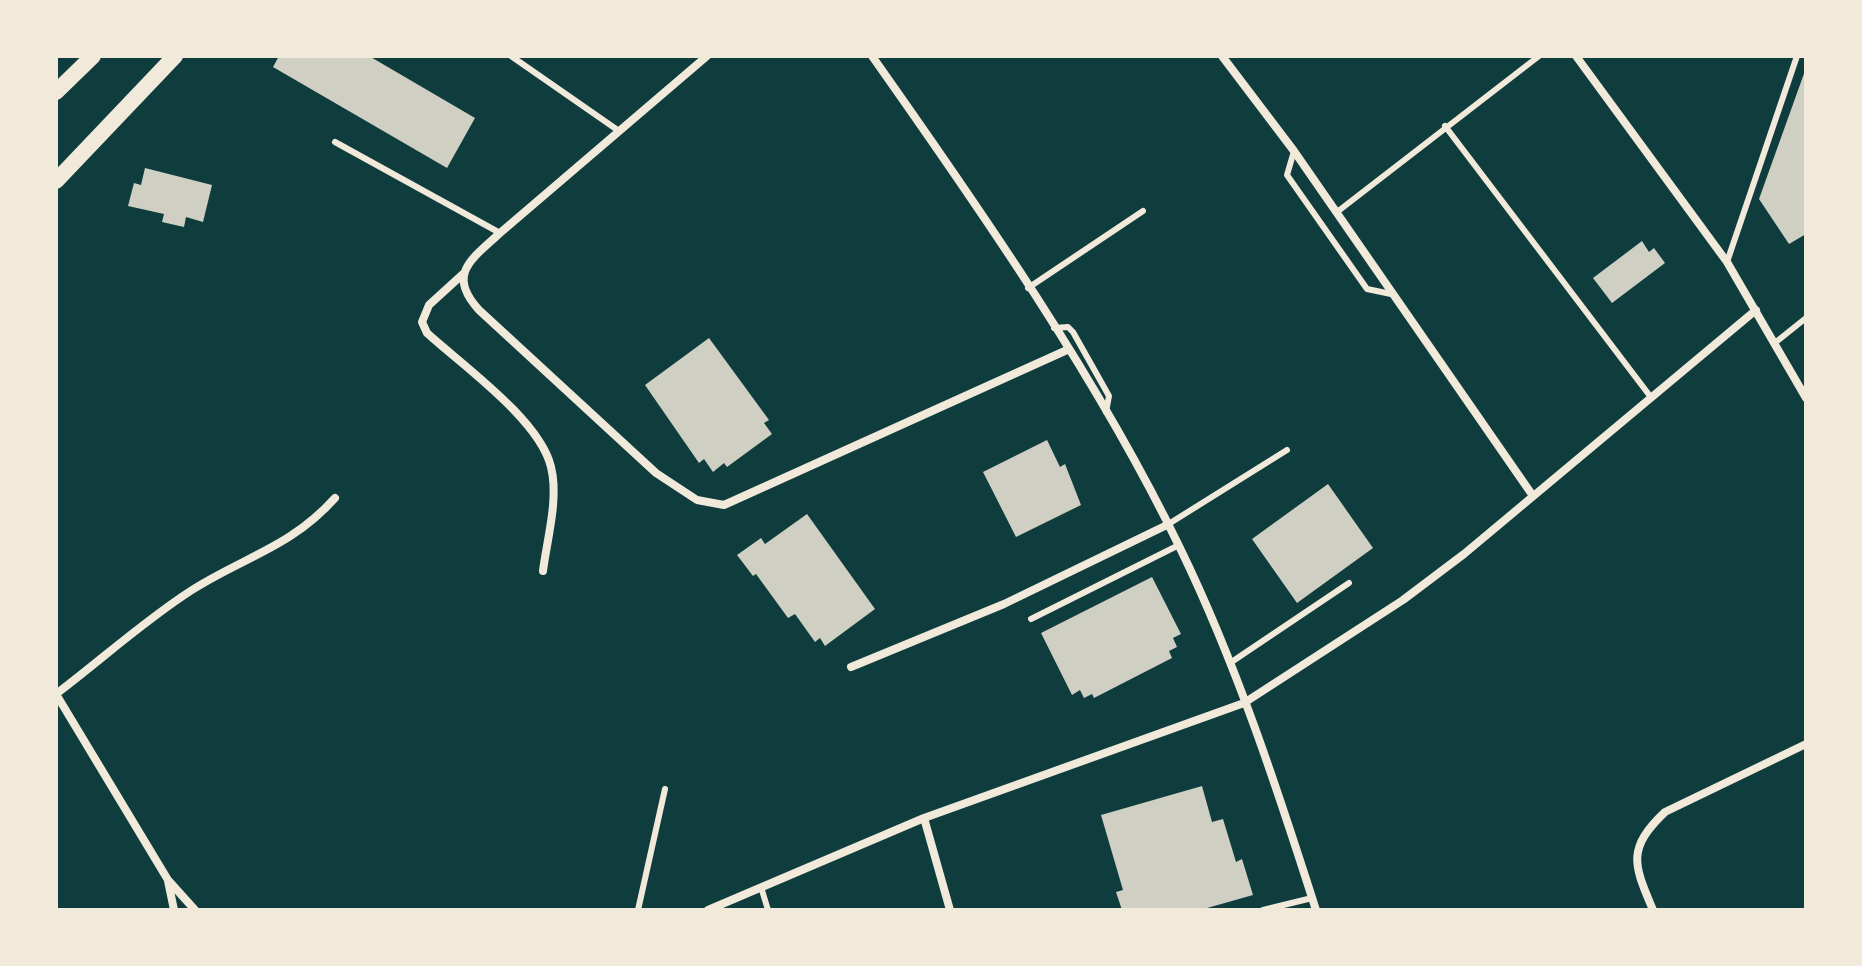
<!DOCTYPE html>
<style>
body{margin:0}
#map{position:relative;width:1862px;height:966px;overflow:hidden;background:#0f3d3e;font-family:Barlow,sans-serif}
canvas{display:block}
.frame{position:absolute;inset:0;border:58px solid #f1e9da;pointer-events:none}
</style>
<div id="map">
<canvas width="1862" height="966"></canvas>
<div class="frame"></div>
</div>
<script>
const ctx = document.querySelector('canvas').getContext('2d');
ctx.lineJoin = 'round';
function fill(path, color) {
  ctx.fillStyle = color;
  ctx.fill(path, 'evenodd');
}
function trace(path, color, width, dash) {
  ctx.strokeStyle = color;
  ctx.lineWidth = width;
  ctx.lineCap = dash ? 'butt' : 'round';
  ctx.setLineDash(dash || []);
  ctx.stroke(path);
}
const building = new Path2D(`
 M279,56h90l106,62 -28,50 -174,-101z
 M1806,68v166l-17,10 -30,-45z
 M145,168l67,17 -9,37 -17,-5 -2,10 -22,-5 2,-8 -36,-8 6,-23 7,2z
 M1642,241l7,11 5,-4 11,15 -53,40 -19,-25z
 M709,338l60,82 -5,3 8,11 -45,33 -3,-4 -11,9 -9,-13 -5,4 -54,-78z
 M1047,440l13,27 5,-3 16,41 -65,32 -33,-65z
 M1328,484l45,64 -76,55 -45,-64z
 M807,514l68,95 -50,37 -5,-8 -5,4 -20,-28 -7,4 -32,-44 -3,2 -16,-21 24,-17 4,6z
 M1152,577l29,57 -8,4 4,9 -8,4 3,7 -78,40 -2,-4 -8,4 -4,-8 -8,5 -31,-62z
 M1202,786l10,36 11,-3 13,43 6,-3 11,36 -53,15h-78l-6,-18 7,-2 -22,-75z`);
const service = new Path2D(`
 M511,56l108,75
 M1445,126l205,270
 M335,142l165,91
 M1294,151l-7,24 80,114 24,5
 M1337,212l202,-156
 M1727,262l70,-206
 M1028,288l115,-77
 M1054,328l14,-1 5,5 36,64 -3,16
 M1776,342l30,-24
 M1167,525l120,-75
 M1031,619l148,-74
 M1230,663l119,-80
 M761,887l7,23
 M638,910l27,-121
 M1263,910l49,-12`);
const minor = new Path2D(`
 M707,56l-207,177c-28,26 -54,41 -21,77l177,163 41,27 27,5 343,-155
 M872,56c108,153 227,324 308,492 56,115 97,240 136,362
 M1222,56l72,95 239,345
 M1576,56l151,206 79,136
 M463,274l-34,31 -7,17 5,11c35,32 113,87 124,134 8,32 -4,72 -8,104
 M851,667l153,-63 163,-79
 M56,694c45,-34 89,-74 136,-104 54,-34 99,-43 143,-92
 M56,694l112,186 27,30
 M924,818l26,92
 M168,881l6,29
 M708,910l216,-92 320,-115 159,-103 61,-46 292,-244
 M1653,910c-19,-45 -27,-61 12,-98l141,-68`);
const secondary = new Path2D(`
 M56,92l37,-36
 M56,181l119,-125`);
fill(building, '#cfcfc3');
trace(service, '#f1e9da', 6);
trace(minor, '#f1e9da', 8);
trace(secondary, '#f1e9da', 16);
</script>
